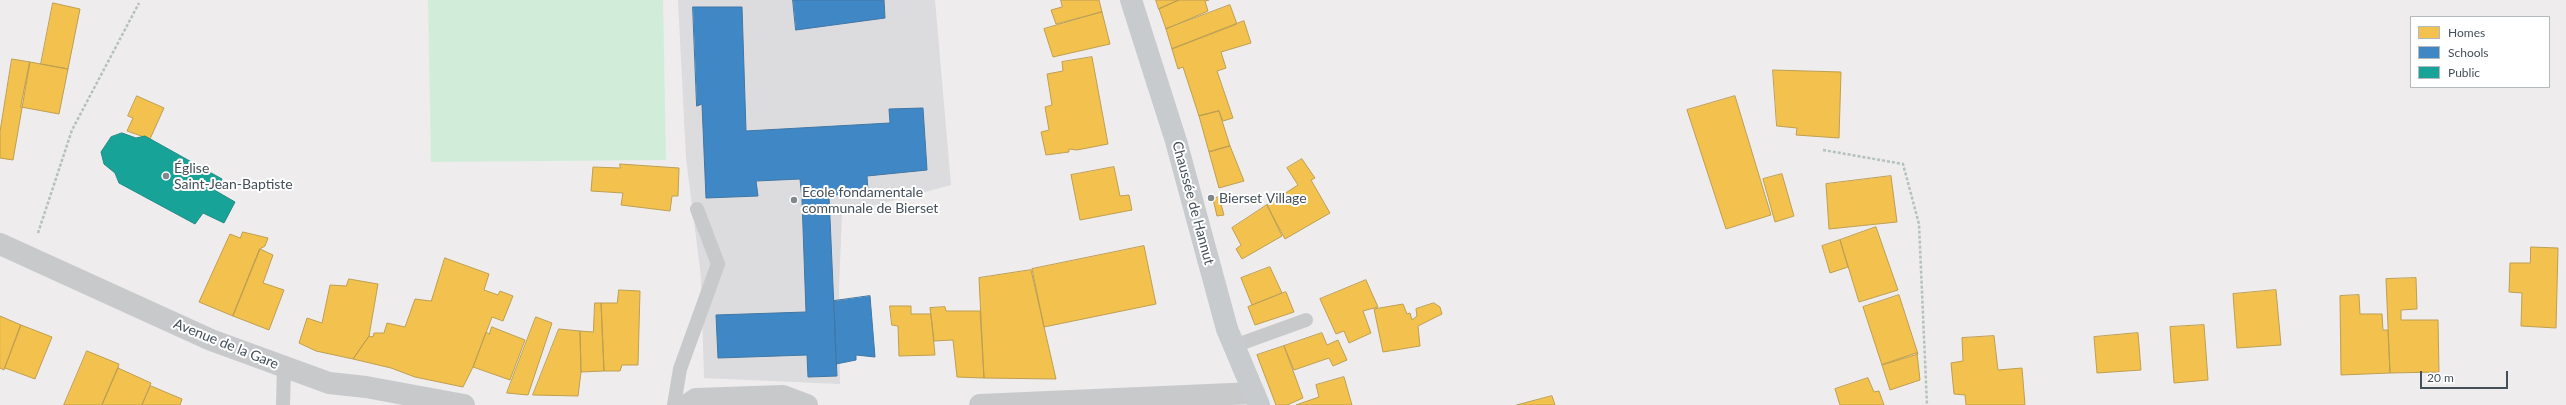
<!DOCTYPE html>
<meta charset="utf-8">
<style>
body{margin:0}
#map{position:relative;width:2566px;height:405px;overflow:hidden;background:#eeeced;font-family:Lato,sans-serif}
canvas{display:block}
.legend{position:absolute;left:2410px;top:16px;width:140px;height:72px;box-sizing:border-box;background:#fff;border:1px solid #b4b9bd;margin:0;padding:5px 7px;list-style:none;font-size:12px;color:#445059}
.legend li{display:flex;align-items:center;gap:8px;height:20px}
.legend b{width:20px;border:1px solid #b4b9bd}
.scale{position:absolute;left:2420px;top:371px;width:88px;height:18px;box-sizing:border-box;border:2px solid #445059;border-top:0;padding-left:5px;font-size:12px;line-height:14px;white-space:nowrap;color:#445059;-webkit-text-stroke:3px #fff;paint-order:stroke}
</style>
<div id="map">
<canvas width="2566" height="405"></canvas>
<ul class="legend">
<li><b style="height:11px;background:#f2c14e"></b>Homes</li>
<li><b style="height:11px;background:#3f88c5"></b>Schools</li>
<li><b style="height:11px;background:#17a398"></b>Public</li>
</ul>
<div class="scale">20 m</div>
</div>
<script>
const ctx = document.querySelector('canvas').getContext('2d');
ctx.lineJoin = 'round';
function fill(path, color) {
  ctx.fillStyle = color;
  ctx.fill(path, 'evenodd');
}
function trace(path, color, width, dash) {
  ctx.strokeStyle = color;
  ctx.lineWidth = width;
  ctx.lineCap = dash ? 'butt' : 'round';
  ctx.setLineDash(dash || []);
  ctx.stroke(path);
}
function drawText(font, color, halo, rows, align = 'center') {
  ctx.font = font + ' Lato,sans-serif';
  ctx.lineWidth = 4;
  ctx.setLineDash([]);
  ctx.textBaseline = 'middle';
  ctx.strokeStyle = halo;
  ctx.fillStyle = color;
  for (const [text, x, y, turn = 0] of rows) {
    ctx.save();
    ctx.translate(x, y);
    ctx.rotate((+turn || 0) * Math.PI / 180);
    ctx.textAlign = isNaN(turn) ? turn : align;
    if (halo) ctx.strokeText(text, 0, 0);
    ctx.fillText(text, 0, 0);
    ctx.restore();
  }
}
const education = new Path2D(`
 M678,0h257l16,185 -109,29 -3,74 1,96 -136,-6 -3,-101 -15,-119z`);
const green = new Path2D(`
 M428,0h235l3,160 -235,2z`);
const homes = new Path2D(`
 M1061,0h38l3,12 -46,12 -5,-14 11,-3z
 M1156,0h23l-20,9z
 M1179,0h30l-4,1 3,10 -42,18 -7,-20z
 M53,3l27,6 -12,60 -27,-5z
 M1230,5l7,19 -65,25 -6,-20z
 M1102,12l8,32 -57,13 -9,-28z
 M1244,21l7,22 -30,9 5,16 -9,3 16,47 -10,3 -4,-10 -20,5 -16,-49 -5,2 -6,-20z
 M1092,57l16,87 -31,6 -8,-1v3l-23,3 -5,-23 8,-2 -4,-23 7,-2 -5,-31 16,-3 -1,-9z
 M12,59l18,3 -17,98 -13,-2v-26z
 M30,62l38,7 -9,45 -38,-7z
 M1773,70l68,2 -2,66 -43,-3 1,-7 -20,-2z
 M137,96l27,12 -14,31 -23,-8 6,-13 -5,-2z
 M1735,96l36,119 -45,14 -39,-119z
 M1219,111l11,35 -21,6 -10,-36z
 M1230,146l14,35 -25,7 -10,-36z
 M1302,159l13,19 -4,2 19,33 -45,26 -18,-34 31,-20 -11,-17z
 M620,164l59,4 -1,28h-6l-2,15 -49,-6 2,-12 -32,-2 2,-24 27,1z
 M1114,167l6,29 9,-1 3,15 -52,10 -9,-45z
 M1782,174l12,42 -19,6 -12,-43z
 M1891,176l6,46 -68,7 -3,-45z
 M1219,197l5,18 -7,1 -4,-17z
 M1267,205l15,31 -40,23 -6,-10 5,-4 -9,-17z
 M1876,227l22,63 -39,12 -19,-62z
 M243,232l25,6 -3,8 -5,3 -27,67 -34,-14 31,-68 10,4z
 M1840,240l8,27 -18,6 -8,-27z
 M1144,246l12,58 -112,23 -12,-58z
 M2531,247l27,1 -2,80 -35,-2 1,-33 -13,-1 1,-29h20z
 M260,249l13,6 -10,28 21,7 -15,40 -36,-14z
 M445,258l44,16 -5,16 14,5 2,-4 13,5 -10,25 -11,-4 -19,50 -10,20 -48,-10 -24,-9 -38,-9 16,-23 4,1 1,-4h10l3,-10 18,4 10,-28 16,2z
 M1270,267l12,26 -30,12 -11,-27z
 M1031,270l25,109 -72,-1 -5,-100z
 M2416,278l1,31 -16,1v10h37l1,52 -49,1 -4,-94z
 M349,279l29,5 -9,52 -16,23 -37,-8 -17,-8 8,-25 15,5 8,-38 16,1z
 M1366,280l12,27 -15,4 8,22 -22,10 -5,-12 -8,3 -16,-35z
 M619,290l21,1 -2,74h-16l-2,6h-16l-3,-68h16z
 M2276,290l5,55 -44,3 -4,-54z
 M1286,292l8,20 -39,13 -7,-18z
 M1899,295l19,59 -36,11 -19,-58z
 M2359,295l1,19h22l1,16h5l2,43 -49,2 -1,-79z
 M595,303h6l3,68 -23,1 -1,-41 13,1z
 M1434,303l6,4 2,7 -24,12 2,20 -37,6 -9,-43 29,-5 4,10 3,-1 2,7 5,-4 -1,-7z
 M890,306h21v8h20l4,41 -36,1 -1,-30 -6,-1z
 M945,307l1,4h34l4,67 -27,-1 -4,-37 -19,1 -4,-33z
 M0,316l21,9 -17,45 -4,-2z
 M536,317l16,6 -24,72 -21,-2z
 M21,325l31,12 -17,42 -30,-11z
 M2204,325l4,55 -34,3 -4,-56z
 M492,327l33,13 -15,40 -37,-13 13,-35 3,2z
 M559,329l21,2 1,41 -3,24 -45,-1z
 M1322,333l5,12 11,-5 9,20 -14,6 -4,-8 -35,12 -10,-24z
 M2138,333l3,37 -44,3 -3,-36z
 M1994,336l4,34 24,-2 3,37h-59l-1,-10 -11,-1 -3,-31 12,-2 -1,-23z
 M1284,346l19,52 -16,7h-11l-19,-50z
 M87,351l32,13 -1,4 -16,37h-38z
 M1917,353l3,27 -30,10 -8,-25z
 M118,368l33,15 -9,22h-40z
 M1344,377l8,28h-56l23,-8 -3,-12z
 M1868,378l6,14 5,-1 5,14h-44l-5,-16z
 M151,386l31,13 -2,6h-38z
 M1552,396l3,9h-38z`);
const schools = new Path2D(`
 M793,0h91l1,18 -89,12z
 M693,7h49l4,124 144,-8 -1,-14 34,-1 4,62 -60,6 1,16 -66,6 -2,-19 -44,2 2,15 -52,2 -4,-94 -5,2z
 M829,196l8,180 -29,1 -1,-22 -89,3 -2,-43 90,-3 -4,-113z
 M870,296l5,61 -19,-2v5l-20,4 -2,-63z`);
const public = new Path2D(`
 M122,133l14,5 9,-2 77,43 -6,12 19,11 -11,21 -21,-10 -8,11 -76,-41 -4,-10 -11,-9 -3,-12 10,-15z`);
const path = new Path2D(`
 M1823,150l80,14 16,60 8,181
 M38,233l34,-103 67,-127`);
const service = new Path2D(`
 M1234,346l72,-26
 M283,405l1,-38
 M674,405l6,-36 38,-105 -21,-55`);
const tertiary = new Path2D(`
 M0,244l211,96 118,43 37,4 98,18
 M687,405l9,-6 87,-3 24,9
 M980,405l274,-12`);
const secondary = new Path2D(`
 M1131,0l45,141 51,188 32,76`);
const markers = [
 [166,176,4,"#80878d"],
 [1211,198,4,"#80878d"],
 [794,200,4,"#80878d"]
];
const poiNames = [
 ["Église",174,168],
 ["Saint-Jean-Baptiste",174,184],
 ["Ecole fondamentale",802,192],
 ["communale de Bierset",802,208],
 ["Bierset Village",1219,198]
];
const streetNames = [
 ["Chaussée de Hannut",1193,203,75],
 ["Avenue de la Gare",226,344,22]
];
fill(education, '#dcdbdd');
fill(green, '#d1edda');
fill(homes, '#f2c14e');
trace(homes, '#be9f51', 1);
fill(schools, '#3f88c5');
trace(schools, '#4077a5', 1);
fill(public, '#17a398');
trace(public, '#248a85', 1);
trace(path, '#b4c1bd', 2.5, [3, 2]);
trace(service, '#c7c9cb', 14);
trace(tertiary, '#c7c9cb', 22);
trace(secondary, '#c8cbce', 22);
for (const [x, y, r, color] of markers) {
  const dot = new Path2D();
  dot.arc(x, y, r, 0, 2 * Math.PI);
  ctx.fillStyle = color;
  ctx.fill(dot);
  trace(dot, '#fff', 1.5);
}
drawText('14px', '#445059', '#fff', poiNames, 'left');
drawText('14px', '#445059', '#fff', streetNames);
</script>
